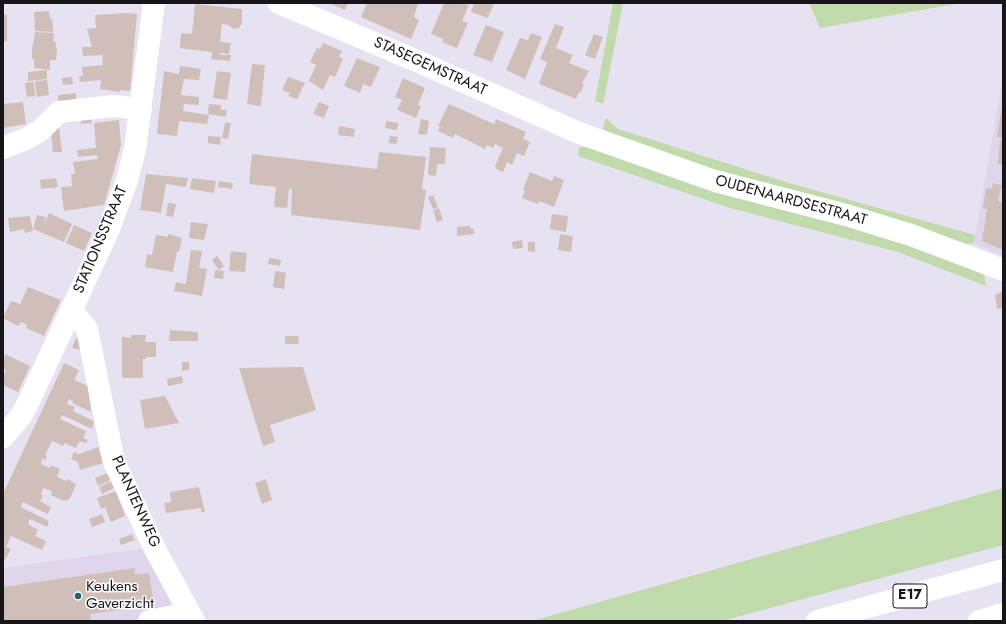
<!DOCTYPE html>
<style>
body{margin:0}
#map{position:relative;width:1006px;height:624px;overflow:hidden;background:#e6e2f2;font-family:Jost,sans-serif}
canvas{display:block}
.frame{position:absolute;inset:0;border:4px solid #17151a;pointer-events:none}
</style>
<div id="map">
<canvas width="1006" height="624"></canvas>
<div class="frame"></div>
</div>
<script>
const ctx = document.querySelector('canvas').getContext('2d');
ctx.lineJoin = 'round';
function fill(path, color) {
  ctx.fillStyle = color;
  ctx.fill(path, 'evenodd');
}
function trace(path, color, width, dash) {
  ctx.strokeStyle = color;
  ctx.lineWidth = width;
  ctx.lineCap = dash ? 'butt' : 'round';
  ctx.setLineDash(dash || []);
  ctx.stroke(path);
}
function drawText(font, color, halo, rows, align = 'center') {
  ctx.font = font + ' Jost,sans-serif';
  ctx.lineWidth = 3;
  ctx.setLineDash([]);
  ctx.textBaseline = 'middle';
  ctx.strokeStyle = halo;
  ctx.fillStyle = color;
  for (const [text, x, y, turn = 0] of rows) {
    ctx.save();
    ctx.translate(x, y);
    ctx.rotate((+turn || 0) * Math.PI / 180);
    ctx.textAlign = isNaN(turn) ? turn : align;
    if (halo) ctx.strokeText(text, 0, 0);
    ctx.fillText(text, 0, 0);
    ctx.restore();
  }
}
const industrial = new Path2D(`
 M1003,76v180l-29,-13z
 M146,548l36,73h-179v-53z`);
const green = new Path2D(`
 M613,3h10l-20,101 -8,-3z
 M809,3h152l-141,25z
 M606,118l12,11 171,54 186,52 -1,8 -6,1 -122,-36 -43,-10 -197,-63 -3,-7z
 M579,147h17l370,117 18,11 2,11 -88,-34 -168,-44 -152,-52z
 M1003,488v57l-281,76h-190z`);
const building = new Path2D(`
 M329,3h19l-3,7z
 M367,3h51l-4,14 5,3 -8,19 -50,-22z
 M444,3h10l4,2 1,-2 10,2 -7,16 6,2 -11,25 -15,-6 1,-3 -12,-5z
 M474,3h20l-6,15 -17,-6z
 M195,4l47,5v14l-3,5 -6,1 -4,-4 -7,-1 -2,18 11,1 -2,11 -9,-1v2h11l-1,6 -19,-2 1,-7 -32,-4 1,-15 11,1z
 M49,11l1,8 2,-1 1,14 -18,-1 -1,-19z
 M126,13l11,1 -7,77 -10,-1v2l-20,-3 1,-9 -21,2 -1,-6h4l-1,-9 21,-2 -1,-10 -19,1 -1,-9h10l-5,-18 9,-1 -1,-13z
 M3,15h4v26h-4z
 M555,24l9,3 -8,21 17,7 -4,8 20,8 -7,12 2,1 -3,9 -2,-1 -3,7 -37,-15 8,-22 -7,-3z
 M486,25l18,7 -12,30 -19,-7z
 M35,32l19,1 -1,8h2l2,9 -1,10h-6v10l-16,-2v-9h-2v-10z
 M531,33l11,4 -17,42 -19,-9 14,-32 8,2z
 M594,34l9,3 -8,22 -10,-4z
 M323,43l19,8 -3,6 4,2 -7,16 -2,2 -4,-2 -7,15 -14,-9 7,-16 -6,-3 7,-14 3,1z
 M357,58l23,9 -9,20 -8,-3 -3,9 -16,-7z
 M252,64l13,1 -4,41 -14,-2z
 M180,66l21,3 -2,11 -15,-1 -3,16 18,2v8l-15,-1 -1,7 26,4 -2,9 -28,-3 -2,15 -20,-2 7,-63 15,3z
 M47,70v9l-19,2v-9z
 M217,71l14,2 -4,27 -14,-2z
 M72,77l1,7 -10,1 -1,-7z
 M288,77l17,6 -8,16 -9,-3 2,-3 -8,-3z
 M403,78l22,10 -7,17 3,1 -5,12 -19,-8 5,-10 -7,-3z
 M47,80l2,15 -12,2 -2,-16z
 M34,82l1,14 -8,1 -2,-14z
 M76,93v6l-18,3v-7z
 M23,102l3,22 -23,4v-24z
 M319,102l10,4 -5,12 -11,-4z
 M209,104l12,1v5h6l-1,7 -18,-3z
 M449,104l45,20 2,-5 30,13 -3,7 7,3 -6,14 -7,-3 -5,12 -5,-3 -4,10 -7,-3 -1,-3 8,-18 -8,-4 -2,4 -6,-3 -2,4 -30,-15 -2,4 -15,-7 2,-4 -2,-1z
 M1002,106h1v32l-6,-1z
 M91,116l1,7 -11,1 -1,-7z
 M421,119l8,2 -2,14 -9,-1z
 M119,120l2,25 -17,60 -40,6 -3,-24 11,-1 -1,-12h4l-2,-12 25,-3 -1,-4 -19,2 -1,-7 19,-2 -2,-25z
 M386,121l12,2 -1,7 -12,-2z
 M225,123h6l-3,16 -6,-1z
 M339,126l16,3 -1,8 -16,-2z
 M59,127l3,25h-9l-2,-19z
 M208,136l13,1 -1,8 -12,-2z
 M390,136l8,1 -2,7 -8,-1z
 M1000,140l3,1v24l-5,-1z
 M430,147l16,1 -1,16h-8l-1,12 -8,-1z
 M379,152l47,5 -4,32 4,1 -6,40 -129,-15 1,-26h-3l-2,19 -13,-1 2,-20 -27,-3 3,-30 125,15z
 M530,172l22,9 2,-5 10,4 -10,27 -15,-6 -1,3 -16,-6 3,-8h-2z
 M146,174l42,4 -2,9 -20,-3 -5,29 -21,-3z
 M56,178l2,9 -17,2 -1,-9z
 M192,178l24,3 -2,12 -24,-4z
 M1002,180l1,8h-2l-3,13 5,2v47l-21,-9 5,-32 -4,-1 3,-20 6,1 1,-6 8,2z
 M219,181l14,2 -1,6 -14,-2z
 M433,195l5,12 -5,2 -5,-12z
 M168,203l8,1 -3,13 -7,-1z
 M439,208l4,12 -6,2 -4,-12z
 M49,213l23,11 -8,18 -31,-13 4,-14 9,2 -3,10z
 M552,214l16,2 -2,16 -16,-3z
 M30,216l3,15 -8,2 -1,-4 -14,3 -2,-14z
 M191,222l17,2 -4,16 -15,-2z
 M74,225l18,8 -8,18 -18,-8z
 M470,226v3l3,-1 1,6 -17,2v-9z
 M168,234l14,4 -3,14 -2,-1 -4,21 -28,-5 2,-13 5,1 4,-20 12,2z
 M560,234l13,2 -2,16 -13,-2z
 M522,240l1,8 -10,1 -1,-7z
 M528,242h7v10l-7,-1z
 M191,250l11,1 -3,17 8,1 -5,27 -28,-5 2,-9 10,2z
 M231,251l16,2 -2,19 -16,-1z
 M217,256l7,10 -5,4 -7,-10z
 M269,258l12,2 -1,6 -12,-2z
 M215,270l9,1 -1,8 -9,-1z
 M275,271l11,2 -2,16 -11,-2z
 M28,287l33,13 -17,36 -18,-8 1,-3 -6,-3 -3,4 -15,-8 8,-17 9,3z
 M1001,292l2,1v15l-6,1 -2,-14z
 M170,330l28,2v9h-29z
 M131,335h15l-1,7h11v15h-10v2h-3v19h-21v-41l9,1z
 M285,336h14l-1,8h-13z
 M76,338h6v12l-10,-2z
 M5,354l25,12 -12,26 -15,-7v-8l3,-7 -3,-2z
 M182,362h7v8l-7,1z
 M64,363l15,7 -5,10 14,6 3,26 -19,-9 1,-2 -4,-2 -2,5 8,3 -2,4 21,10 -2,8 -30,-14 -2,4 26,12 -3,7 5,2 -2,4 -6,-3 -4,7 -12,-5 -1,3 -11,-5 -7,14 2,1 -2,4 -3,-1 -1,5 9,4 1,-3 9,4 -3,8 9,4 1,-2 9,5 -6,15 -6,2 -13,-6 1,-4 -9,-3 -2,6 2,2 -3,5 11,6 -3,7 -25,-12 -2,5 28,14 -2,6 -17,-8 -2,5 10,6 -3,6 11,5 -4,9 -31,-14 -5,11 5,2 -6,11 -2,-1v-65z
 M303,367l13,43 -46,15 5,17 -12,4 -24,-78z
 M182,376l1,7 -15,3 -1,-7z
 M165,396l14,27 -34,6 -5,-29z
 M98,447l5,16 -23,7 -2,-8 -7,-3 3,-7 5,2z
 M108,473l3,7 -13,6 -3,-8z
 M266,479l6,21 -10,4 -7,-21z
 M112,481l2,7 -12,6 -3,-7z
 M199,487l6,25h-4v-4l-35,5 -2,-10 7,-1 -1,-10z
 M116,491l9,25 -14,6 -6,-15 -4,2 -4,-11z
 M102,514l3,8 -13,5 -3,-8z
 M132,534l3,6 -14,5 -2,-6z
 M135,568v7l14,-2 5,32 -64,9 1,7h-88v-34z`);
const minor = new Path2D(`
 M279,3l138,58 162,72 136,48 131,34 65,20 92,35
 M3,148l23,-9 15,-9 18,-18 55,-6 27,3
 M71,309l16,20 27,133 42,89 38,70
 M3,437l18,-21 7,-13 81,-174 18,-49 8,-31 19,-146
 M149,621l40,-8`);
const highway = new Path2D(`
 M817,621l186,-51
 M979,621l24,-7`);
const markers = [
 [78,596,4,"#1b6770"]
];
const shields = [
 [910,596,34]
];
const shieldNames = [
 ["E17",910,596]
];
const streetNames = [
 ["STASEGEMSTRAAT",430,67,24],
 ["OUDENAARDSESTRAAT",791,201,15],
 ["STATIONSSTRAAT",101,240,-67],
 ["PLANTENWEG",135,502,66]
];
const poiNames = [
 ["Keukens",86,587],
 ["Gaverzicht",86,604]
];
fill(industrial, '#e0d6eb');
fill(green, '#c0daab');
fill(building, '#d0beb9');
trace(minor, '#fff', 22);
trace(highway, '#fff', 22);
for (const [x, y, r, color] of markers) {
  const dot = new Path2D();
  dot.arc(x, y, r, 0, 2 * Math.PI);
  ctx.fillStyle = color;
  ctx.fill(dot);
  trace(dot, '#fff', 1.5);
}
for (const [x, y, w] of shields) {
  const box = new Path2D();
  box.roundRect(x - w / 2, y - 12, w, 24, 3);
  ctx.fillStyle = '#fff';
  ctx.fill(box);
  trace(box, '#17151a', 1);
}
drawText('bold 14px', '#17151a', null, shieldNames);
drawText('15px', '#17151a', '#fff', streetNames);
drawText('15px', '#17151a', '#fff', poiNames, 'left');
</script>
